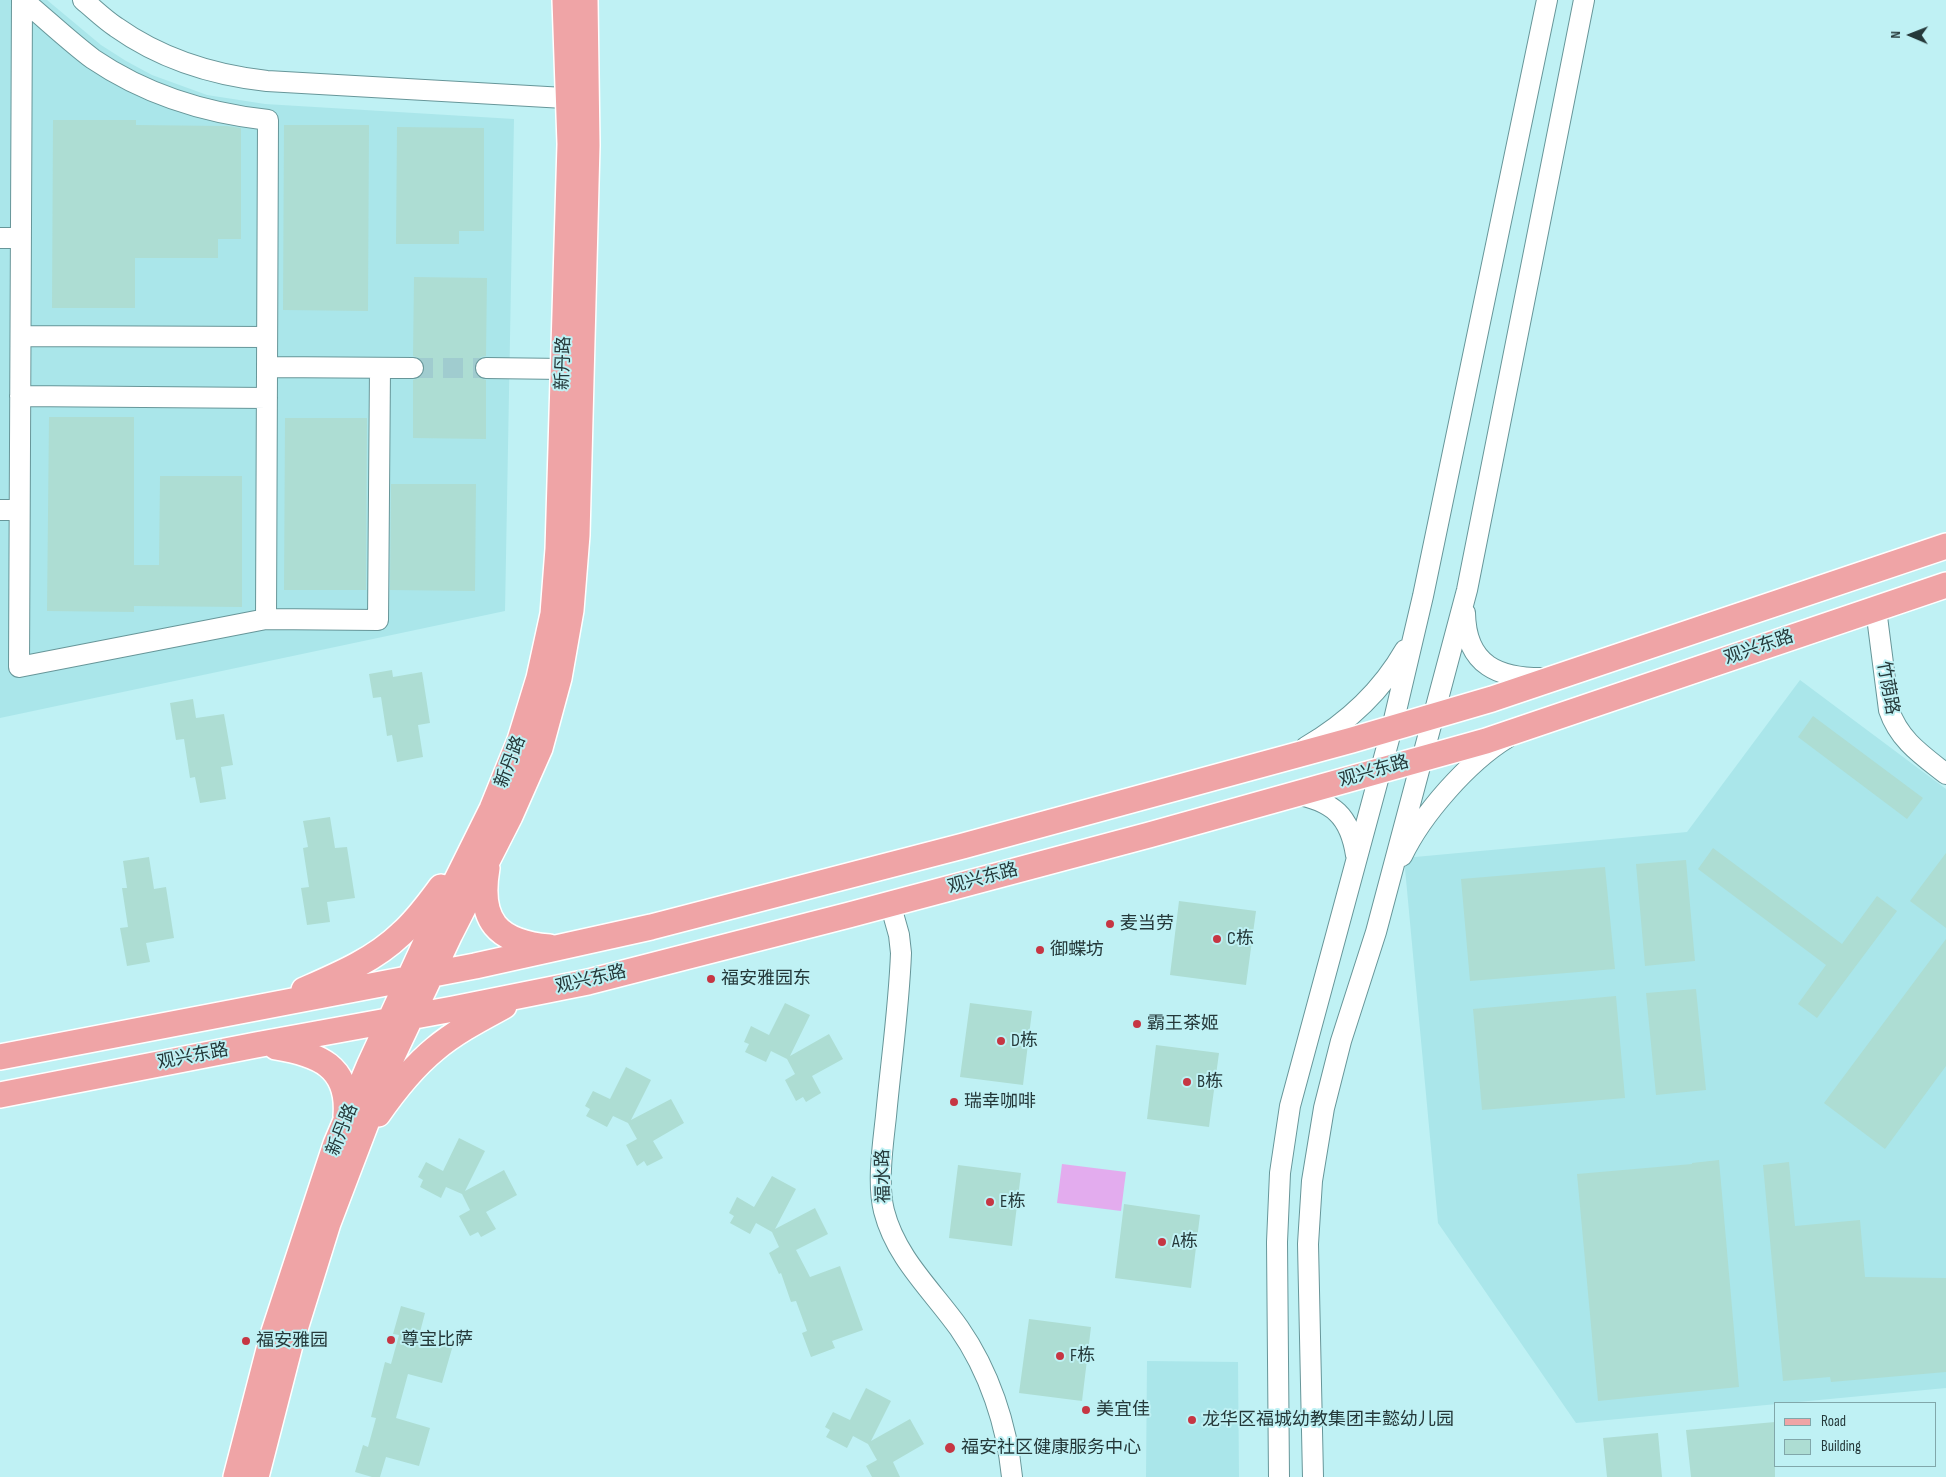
<!DOCTYPE html>
<meta charset="utf-8">
<style>
body{margin:0}
#map{position:relative;width:1946px;height:1477px;overflow:hidden;background:#bff1f4;font-family:"Sofia Sans Condensed",sans-serif}
canvas{display:block}
.legend{position:absolute;left:1774px;top:1402px;width:162px;height:65px;box-sizing:border-box;background:#bff1f4;border:1px solid #81a7aa;margin:0;padding:6px 9px;list-style:none;font-size:15px;color:#25393a}
.legend li{display:flex;align-items:center;gap:10px;height:25px}
.legend b{width:25px;border:1px solid #81a7aa}
.north{position:absolute;left:1886px;top:10px;width:50px;height:50px;-webkit-text-stroke:4px #bff1f4;paint-order:stroke;rotate:271deg;font-size:14px;font-weight:700;line-height:20px;text-align:center;color:#25393a}
.north::after{content:'';display:block;margin:auto;width:18px;height:22px;background:#25393a;clip-path:polygon(50% 0,100% 100%,50% 72%,0 100%)}
</style>
<div id="map">
<canvas width="1946" height="1477"></canvas>
<ul class="legend">
<li><b style="height:6px;background:#efa4a6"></b>Road</li>
<li><b style="height:14px;background:#adddd3"></b>Building</li>
</ul>
<div class="north">N</div>
</div>
<script>
const ctx = document.querySelector('canvas').getContext('2d');
ctx.lineJoin = 'round';
function fill(path, color) {
  ctx.fillStyle = color;
  ctx.fill(path, 'evenodd');
}
function trace(path, color, width, dash) {
  ctx.strokeStyle = color;
  ctx.lineWidth = width;
  ctx.lineCap = dash ? 'butt' : 'round';
  ctx.setLineDash(dash || []);
  ctx.stroke(path);
}
function drawText(font, color, halo, rows, align = 'center') {
  ctx.font = font + ' "Sofia Sans Condensed","Noto Sans SC",sans-serif';
  ctx.lineWidth = 4;
  ctx.setLineDash([]);
  ctx.textBaseline = 'middle';
  ctx.strokeStyle = halo;
  ctx.fillStyle = color;
  for (const [text, x, y, turn = 0] of rows) {
    ctx.save();
    ctx.translate(x, y);
    ctx.rotate((+turn || 0) * Math.PI / 180);
    ctx.textAlign = isNaN(turn) ? turn : align;
    if (halo) ctx.strokeText(text, 0, 0);
    ctx.fillText(text, 0, 0);
    ctx.restore();
  }
}
const built = new Path2D(`
 M0,0h47l54,45 25,16 26,14 55,20 58,9 249,15 -9,492 -505,107z
 M1800,680l146,109v599l-370,35 -138,-200 -34,-365 283,-26z
 M1147,1361l91,1 1,115h-93z`);
const green = new Path2D(`
 M1062,1164l64,8 -5,39 -64,-8z`);
const building = new Path2D(`
 M53,120h83v5l91,1 14,2v111h-23v19h-83v50h-83z
 M284,125h85l-1,186 -85,-1z
 M397,127l87,1v103h-25v13h-63z
 M414,277l73,1 -1,78 -5,1 -5,5 -2,6 6,10 6,2v59l-73,-1v-58l6,-2 6,-9 -2,-7 -4,-4 -6,-2z
 M49,417h85v148h25l1,-89h82v131l-108,-1v6l-87,-1z
 M285,418h82l-1,172h-82z
 M391,484h85l-1,107 -85,-1z
 M392,670l1,7 29,-5 8,51 -12,2 5,32 -26,5 -5,-27 -5,1 -6,-39 -8,1 -4,-24z
 M193,699l3,19 28,-4 9,51 -12,2 5,32 -26,4 -5,-26 -5,1 -6,-39 -8,1 -6,-37z
 M1813,716l110,82 -16,21 -109,-82z
 M330,817l5,31 12,-1 8,51 -28,4 3,20 -23,3 -6,-37 8,-1 -6,-39 5,-1 -5,-26z
 M1713,848l129,96 35,-48 20,15 -80,107 -19,-14 28,-39 -128,-96z
 M1946,853v75l-36,-27z
 M149,857l5,32 12,-2 8,51 -28,5 4,19 -23,4 -7,-38 8,-1 -6,-39h5l-4,-27z
 M1686,860l9,101 -50,5 -9,-102z
 M1605,867l10,102 -145,12 -9,-102z
 M1179,901l77,10 -10,74 -76,-10z
 M1946,939v127l-61,83 -61,-46z
 M1696,989l10,101 -50,5 -10,-102z
 M1616,996l9,102 -143,12 -9,-101z
 M785,1003l25,12 -20,41 39,-22 14,25 -31,17 9,17 -15,9 -3,-5 -7,4 -11,-21 10,-6 -8,-15 -16,-8 -5,11 -21,-10 4,-8 -5,-2 7,-16 18,9z
 M970,1003l62,8 -9,74 -63,-8z
 M1156,1045l63,8 -10,74 -62,-8z
 M626,1067l25,13 -20,40 40,-21 13,24 -31,18 10,17 -16,8 -3,-5 -7,5 -11,-21 11,-6 -9,-16 -15,-7 -6,11 -21,-11 4,-7 -5,-3 8,-15 17,8z
 M459,1138l26,13 -20,40 39,-21 13,25 -31,17 10,17 -15,8 -3,-5 -8,4 -11,-20 11,-6 -8,-16 -16,-7 -5,11 -21,-11 3,-7 -5,-3 8,-15 17,9z
 M1719,1160l20,227 -141,14 -21,-227 115,-10v-1z
 M1789,1162l6,64 65,-6 5,57 81,1v94l-115,10 -1,-5 -47,4 -20,-216z
 M958,1165l63,8 -9,73 -63,-8z
 M772,1176l24,13 -21,40 40,-21 13,26 -32,16 14,27 30,-11 23,64 -31,11 3,7 -24,9 -9,-24 5,-2 -11,-30 -5,1 -10,-29 -2,1 -10,-21 10,-6 -7,-15 -16,-9 -6,11 -20,-11 4,-7 -5,-3 8,-16 17,10z
 M1124,1204l76,11 -9,73 -76,-10z
 M401,1306l24,7 -6,23 34,9 -11,38 -34,-9 -12,44 34,10 -11,38 -33,-9 -6,20h-8l-17,-5 8,-27 5,2 8,-29 -5,-1 14,-55 6,2 8,-29 -6,-1z
 M1029,1319l62,8 -9,74 -63,-8z
 M866,1388l25,13 -20,40 39,-22 14,25 -31,18 7,15h-28l-6,-11 11,-6 -9,-16 -15,-8 -6,12 -21,-11 4,-7 -5,-3 8,-15 17,8z
 M1775,1422v55h-84l-5,-47z
 M1658,1433l4,44h-55l-4,-39z`);
const minorTunnel = new Path2D(`
 M413,368h73`);
const minor = new Path2D(`
 M22,0l-3,667 247,-48 2,-499c-63,-7 -122,-25 -175,-61 -24,-18 -47,-40 -70,-59
 M83,0c11,9 21,19 33,27 45,32 96,48 151,54l315,18
 M0,238h21
 M21,336l246,1
 M267,367l146,1
 M486,368l78,1
 M20,396l247,2
 M0,510h19
 M1876,609l13,101c10,30 33,45 57,64
 M1465,613c1,53 34,66 81,65
 M266,619l112,1 2,-252
 M1306,747c41,-24 75,-55 99,-97
 M1294,794c39,7 56,22 62,61
 M1402,856c20,-42 66,-94 105,-118
 M890,903l9,32 2,18c-2,54 -10,109 -15,163 -3,28 -9,67 -2,95 12,47 48,79 75,117 30,43 48,97 53,149
 M1279,1477l-2,-235 3,-69 10,-67 102,-378 31,-132 124,-596
 M1313,1477l-5,-233 4,-63 12,-73 17,-67 35,-109 91,-342 117,-590`);
const major = new Path2D(`
 M487,868c-9,53 10,74 62,79
 M304,990c34,-15 70,-30 97,-56 16,-14 28,-31 40,-47
 M276,1047c42,7 74,19 70,69
 M0,1057l475,-91 176,-39 312,-81 389,-106 140,-41 454,-153
 M0,1095l256,-50 197,-36 135,-27 261,-67 300,-80 337,-94 460,-156
 M378,1114c16,-23 35,-47 57,-65 20,-17 45,-30 69,-43
 M236,1477l36,-139 64,-194 33,-78 59,-128 64,-129 28,-69 19,-62 14,-64 5,-65 12,-405 -5,-144
 M256,1477l34,-132 38,-122 61,-160 61,-129 60,-118 30,-68 19,-70 12,-68 6,-75 10,-390 -2,-145`);
const markers = [
 [1110,924,5,"#c63643"],
 [1217,939,5,"#c63643"],
 [1040,950,5,"#c63643"],
 [711,979,5,"#c63643"],
 [1137,1024,5,"#c63643"],
 [1001,1041,5,"#c63643"],
 [1187,1082,5,"#c63643"],
 [954,1102,5,"#c63643"],
 [990,1202,5,"#c63643"],
 [1162,1242,5,"#c63643"],
 [391,1340,5,"#c63643"],
 [246,1341,5,"#c63643"],
 [1060,1356,5,"#c63643"],
 [1086,1410,5,"#c63643"],
 [1192,1420,5,"#c63643"],
 [950,1448,6,"#c63643"]
];
const streetNames = [
 ["新丹路",564,363,-88],
 ["观兴东路",1759,648,-19],
 ["竹荫路",1887,688,80],
 ["新丹路",511,762,-69],
 ["观兴东路",1374,772,-16],
 ["观兴东路",983,879,-15],
 ["观兴东路",591,980,-13],
 ["观兴东路",193,1057,-11],
 ["新丹路",343,1130,-68],
 ["福水路",884,1176,-91]
];
const poiNames = [
 ["麦当劳",1120,924],
 ["C栋",1227,939],
 ["御蝶坊",1050,950],
 ["福安雅园东",721,979],
 ["霸王茶姬",1147,1024],
 ["D栋",1011,1041],
 ["B栋",1197,1082],
 ["瑞幸咖啡",964,1102],
 ["E栋",1000,1202],
 ["A栋",1172,1242],
 ["尊宝比萨",401,1340],
 ["福安雅园",256,1341],
 ["F栋",1070,1356],
 ["美宜佳",1096,1410],
 ["龙华区福城幼教集团丰懿幼儿园",1202,1420],
 ["福安社区健康服务中心",961,1448]
];
fill(built, '#aae6ea');
fill(green, '#e3acee');
fill(building, '#adddd3');
trace(minorTunnel, '#a0cccf', 20, [20, 10]);
trace(minor, '#679699', 22);
trace(major, '#fff', 28);
trace(minor, '#fff', 20);
trace(major, '#efa4a6', 25);
for (const [x, y, r, color] of markers) {
  const dot = new Path2D();
  dot.arc(x, y, r, 0, 2 * Math.PI);
  ctx.fillStyle = color;
  ctx.fill(dot);
  trace(dot, '#bff1f4', 2);
}
drawText('18px', '#25393a', '#bff1f4', streetNames);
drawText('18px', '#25393a', '#bff1f4', poiNames, 'left');
</script>
